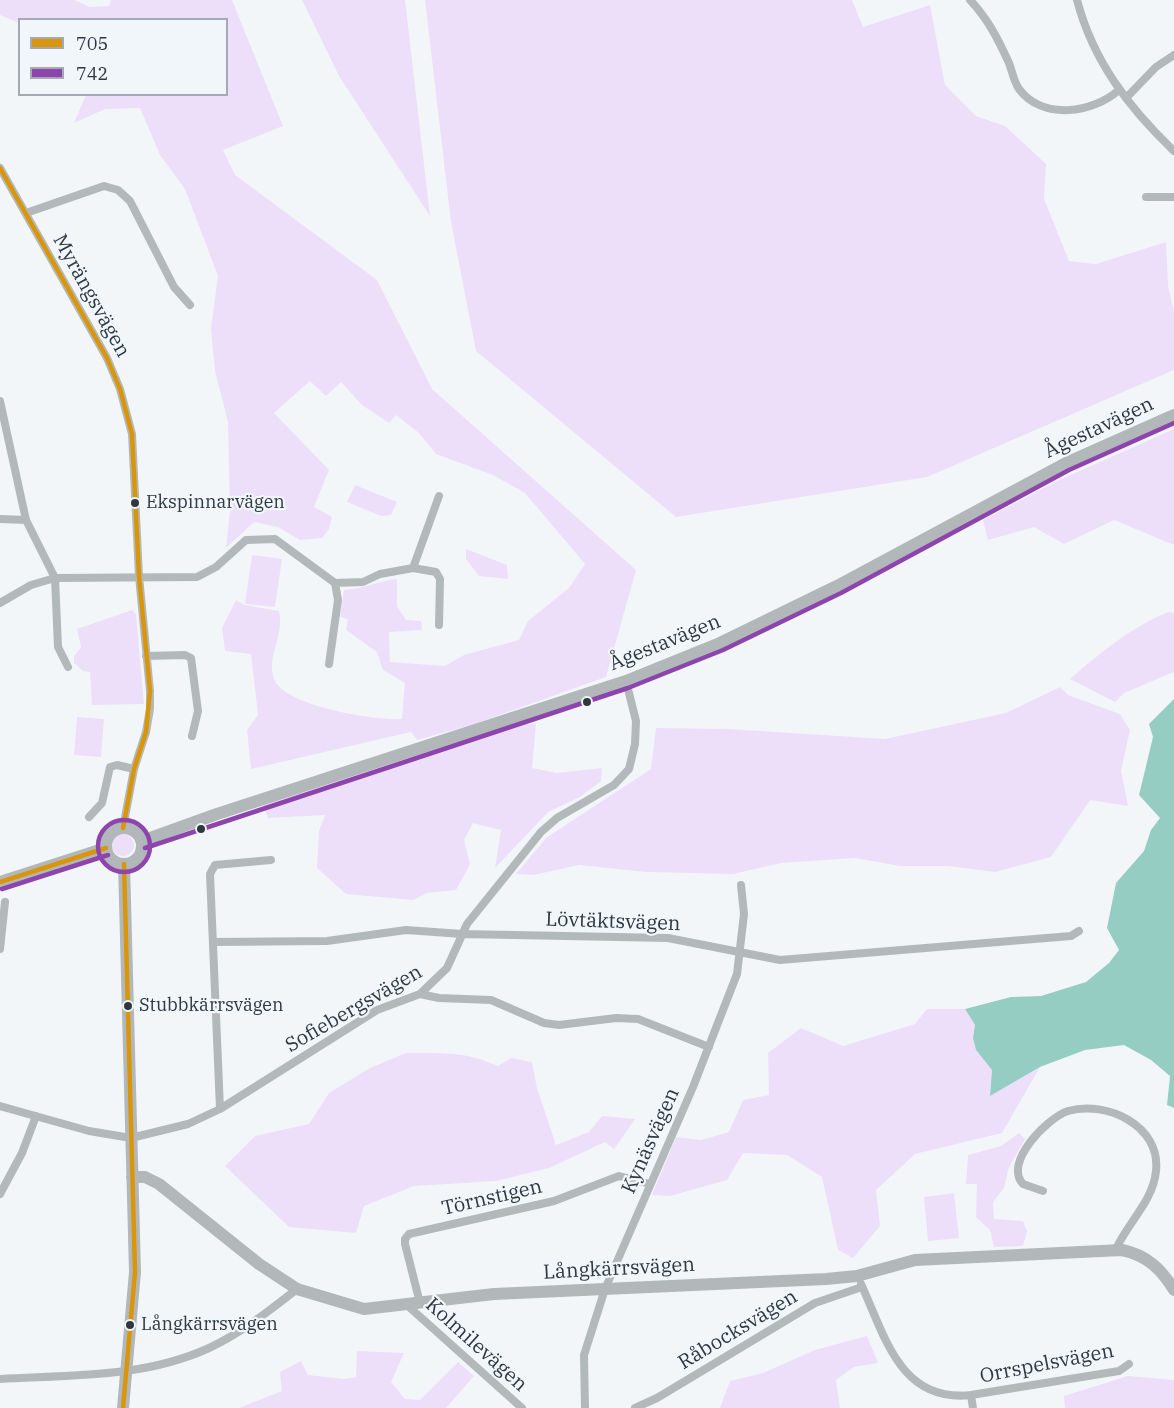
<!DOCTYPE html>
<meta charset="utf-8">
<style>
body{margin:0}
#map{position:relative;width:1174px;height:1408px;overflow:hidden;background:#f3f6f9;font-family:"IBM Plex Serif",serif}
canvas{display:block}
.legend{position:absolute;left:18px;top:18px;width:210px;height:78px;box-sizing:border-box;background:#f1f6fb;border:2px solid #a3aab1;margin:0;padding:8px 10px;list-style:none;font-size:18px;color:#2e3841}
.legend li{display:flex;align-items:center;gap:12px;height:30px}
.legend b{width:30px;border:2px solid #a3aab1}
</style>
<div id="map">
<canvas width="1174" height="1408"></canvas>
<ul class="legend">
<li><b style="height:8px;background:#d9960a"></b>705</li>
<li><b style="height:8px;background:#8e44ad"></b>742</li>
</ul>
</div>
<script>
const ctx = document.querySelector('canvas').getContext('2d');
ctx.lineJoin = 'round';
function fill(path, color) {
  ctx.fillStyle = color;
  ctx.fill(path, 'evenodd');
}
function trace(path, color, width, dash) {
  ctx.strokeStyle = color;
  ctx.lineWidth = width;
  ctx.lineCap = dash ? 'butt' : 'round';
  ctx.setLineDash(dash || []);
  ctx.stroke(path);
}
function drawText(font, color, halo, rows, align = 'center') {
  ctx.font = font + ' "IBM Plex Serif",serif';
  ctx.lineWidth = 4.5;
  ctx.setLineDash([]);
  ctx.textBaseline = 'middle';
  ctx.strokeStyle = halo;
  ctx.fillStyle = color;
  for (const [text, x, y, turn = 0] of rows) {
    ctx.save();
    ctx.translate(x, y);
    ctx.rotate((+turn || 0) * Math.PI / 180);
    ctx.textAlign = isNaN(turn) ? turn : align;
    if (halo) ctx.strokeText(text, 0, 0);
    ctx.fillText(text, 0, 0);
    ctx.restore();
  }
}
const green = new Path2D(`
 M0,0h74l16,7 19,-1 2,-6h121l51,126 -60,24 12,25 142,105 55,109 204,181 -30,107 -135,48 -54,15 -6,-8 -160,37 -4,-39 11,-15 -7,-61 -26,-3 -3,-23 14,-28 8,5 35,6c6,25 -13,45 -5,68 9,27 103,42 128,40l3,-36 -22,-13 -6,-18 -31,-22 2,-11 -8,-2 4,-27c19,-1 34,-9 53,-11v27l9,14 15,1 1,9 -33,2 1,30 55,4 19,-11 55,-15 9,-19 41,-33 16,-24 -60,-71 -32,-18 -57,-21 -17,-21 -23,-18 -7,8 -27,-18 -21,-23 -15,14 -16,-15 -36,32 55,57 -15,37 18,10 -3,12 -7,9 -22,2 -22,-13 -24,-5 -28,26 4,-37 -2,-89 -13,-51 -4,-42 7,-53 -33,-87 -25,-34 -20,-47 -35,1 -31,14 12,-28 140,-1v-74h-206l-1,3 -19,-8z
 M302,0h103l25,216 -91,-140z
 M425,0h427l11,27 67,-22 15,80 31,31 29,10 41,38 -2,35 25,62 27,3 70,-22 2,43 6,27v58l-247,107 -251,40 -200,-166 -25,-129z
 M1174,429v116l-60,-25 -50,24 -30,-17 -46,13 -5,-20 74,-39z
 M355,485l42,17 -6,13 -10,1 -34,-14z
 M466,549l41,16 1,14 -29,-3 -13,-17z
 M252,555l30,4 -7,48 -30,-3z
 M132,610l4,4 8,90 -52,1 -2,-33 -7,-1 -9,-8v-7l7,-9 -4,-18z
 M1168,612l6,1v59l-50,21 -9,9 -45,-23c31,-27 60,-51 98,-67z
 M1060,687l8,8 52,19 10,16 -9,41 7,35 -38,-6 -39,57 -56,15 -47,-6h-48l-45,-8 -74,5 -48,11 -87,-2 -67,-7 -45,10 -18,-1 30,-36 105,-69 5,-41 73,1 156,10 121,-26z
 M77,717l27,2 -3,38 -27,-2z
 M536,724l-4,44 25,5 45,-5 -1,13 -21,16 -32,15 -53,56 6,-38 -28,-7 -9,17 6,24 -14,26 -29,3 -14,7 -67,-6 -29,-26 2,-37 6,-16 -57,3 -5,-13 251,-80z
 M112 845a11 11 0 1 1 22 0a11 11 0 1 1-22 0Z
 M927,1009h38l10,16 -2,13 3,12 16,20 -2,26 50,-29 -38,66 -87,21 -39,36 4,36 -27,32 -15,-8 -16,-73 -35,-22 -44,-2 -16,27 -57,16 -18,-1 24,-58 25,3 28,-8 14,-32 26,-5 -1,-42 33,-25 42,18 72,-22z
 M406,1053c36,0 59,-2 92,13l13,-8 21,4 5,26 19,57 33,-13 13,-16 33,3 -21,30 -9,-7 -56,26 -53,13 -82,5 -50,20 -8,27 -67,-6 -64,-61 30,-30 54,-12 20,-31 41,-25z
 M1019,1133l6,6 -16,28 -5,21 -11,14 1,17 29,2 4,10 -4,15 -29,1 -4,-17 -14,-13 1,-33h-11l2,-29 33,-9z
 M954,1193l5,45 -31,3 -4,-44z
 M867,1336l11,27 -24,4 -18,13 4,28h-120l10,-27 33,-8 52,-23z
 M357,1351l47,2 -13,29 14,17 15,1 38,-38 16,14 -28,32h-207l43,-17 -2,-19 21,-11 7,14 35,4 13,-2z
 M1128,1376l46,4v28h-109l-1,-12z`);
const water = new Path2D(`
 M1174,699v409l-7,-3 3,-29 -19,-16 -27,-15 -39,5 -45,17 -50,29 2,-26 -16,-20 -3,-12 2,-13 -10,-16 46,-12 30,-1 45,-14 23,-19 10,-13 -12,-22 9,-45 28,-32 7,-21 9,-12 -21,-23 14,-58 -4,-13z`);
const street = new Path2D(`
 M970,0c18,19 28,39 39,63 3,8 5,19 10,26 24,32 74,24 100,1
 M1077,0c16,61 52,108 97,151
 M1126,98l30,-31 18,-12
 M0,168l107,190 13,31 12,45 7,142 11,115v18l-4,23 -12,37 -11,59
 M1146,197h28
 M26,213l78,-27 14,4 12,11 44,86 16,18
 M0,401l26,119 29,58 3,69 10,20
 M0,519l26,1
 M413,568l23,4 4,7 -1,46
 M0,603l31,-18 24,-7 142,-1 19,-10 30,-27 29,-1 60,44 28,-1 17,-8 33,-6 26,-72
 M146,656l39,-1 6,3 7,53 -6,25
 M329,664l9,-64 -3,-17
 M89,817l13,-14 8,-36 7,-2 17,4
 M213,942l114,-1 79,-11 56,4 206,4 112,22 291,-24 8,-5
 M0,949l5,-47
 M420,994l19,4 52,2 53,23 15,2 57,-7 22,1 71,28
 M0,1106l89,25 42,7 57,-14 32,-15 157,-99 43,-16 27,-26 20,-44 74,-92 16,-14 57,-33 15,-16 6,-25 1,-23 -10,-40
 M220,1109l-10,-235 5,-9 56,-5
 M1043,1191l-20,-7c-20,-21 24,-66 45,-73 39,-11 93,15 88,60 -3,31 -29,52 -41,80
 M0,1194l22,-41 14,-37
 M861,1284c24,52 39,119 110,111l2,13
 M420,1303l-15,-59v-5l4,-5 145,-33 65,-25 31,8
 M408,1306l114,102
 M0,1379c70,-4 144,-1 209,-31 32,-15 60,-37 88,-59
 M971,1395l148,-24 10,-7
 M585,1408l-1,-53 21,-66 88,-202 44,-113 7,-60 -3,-29
 M635,1408l22,-10 158,-95 47,-16`);
const secondary = new Path2D(`
 M106 846a18 18 0 1 1 36 0a18 18 0 1 1-36 0Z
 M142,841l75,-27 409,-133 94,-38 117,-57 229,-123 108,-48
 M0,882l106,-34
 M132,1177h13l14,7 100,80 38,25 67,20 130,-15 332,-15 31,-3 58,-16 207,-10c25,5 40,20 52,40
 M123,1408l12,-136 -11,-408`);
const bus1 = new Path2D(`
 M0,168l107,190 13,31 12,45 7,142 11,115 -4,41 -12,37 -11,59
 M0,882l106,-34
 M123,1408l12,-136 -11,-408`);
const bus2 = new Path2D(`
 M98 846a26 26 0 1 1 52 0a26 26 0 1 1-52 0Z
 M145,848l483,-160 95,-38 118,-57 228,-123 105,-47
 M2,889l106,-34`);
const markers = [
 [135,503,5,"#2e3841"],
 [587,702,5,"#2e3841"],
 [201,829,5,"#2e3841"],
 [128,1006,5,"#2e3841"],
 [130,1325,5,"#2e3841"]
];
const busNames = [
 ["Ekspinnarvägen",146,503],
 ["Stubbkärrsvägen",139,1006],
 ["Långkärrsvägen",141,1325]
];
const streetNames = [
 ["Myrängsvägen",91,296,61],
 ["Ågestavägen",1099,428,-25],
 ["Ågestavägen",665,643,-22],
 ["Lövtäktsvägen",613,922,2],
 ["Sofiebergsvägen",354,1009,-30],
 ["Kynäsvägen",651,1141,-66],
 ["Törnstigen",492,1198,-13],
 ["Långkärrsvägen",619,1269,-3],
 ["Råbocksvägen",738,1330,-31],
 ["Kolmilevägen",476,1345,42],
 ["Orrspelsvägen",1047,1364,-11]
];
fill(green, '#eddff9');
fill(water, '#96cdc3');
trace(street, '#b3b9ba', 8);
trace(secondary, '#b2b8ba', 12);
trace(bus1, '#d9960a', 4.5);
trace(bus2, '#8e44ad', 4.5);
for (const [x, y, r, color] of markers) {
  const dot = new Path2D();
  dot.arc(x, y, r, 0, 2 * Math.PI);
  ctx.fillStyle = color;
  ctx.fill(dot);
  trace(dot, '#f1f6fb', 2);
}
drawText('18px', '#2e3841', '#f1f6fb', busNames, 'left');
drawText('20px', '#2e3841', '#f1f6fb', streetNames);
</script>
